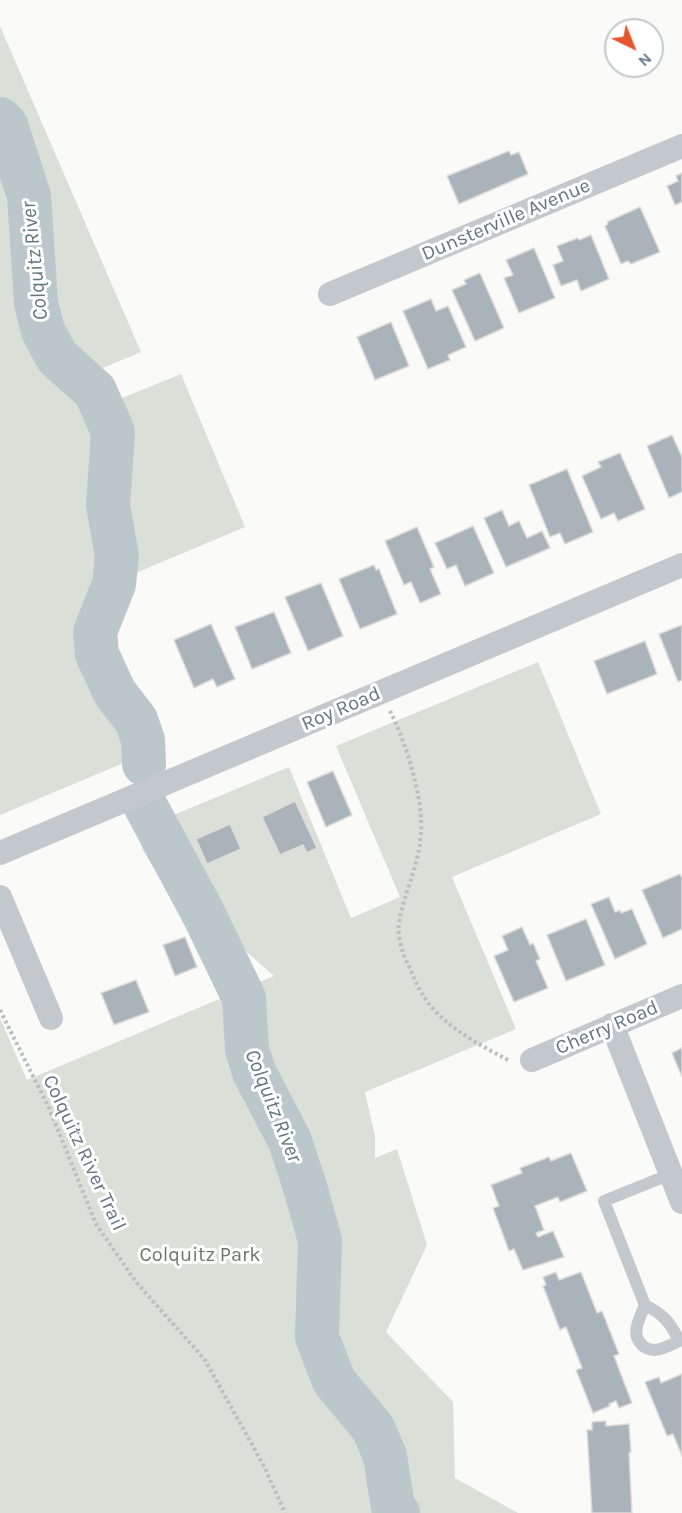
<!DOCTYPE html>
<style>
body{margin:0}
#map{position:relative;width:682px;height:1513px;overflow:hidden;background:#fafaf8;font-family:Karla,sans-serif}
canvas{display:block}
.north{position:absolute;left:604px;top:18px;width:60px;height:60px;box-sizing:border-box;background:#fff;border:2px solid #c1c8cd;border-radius:50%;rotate:137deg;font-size:16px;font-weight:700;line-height:24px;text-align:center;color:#657683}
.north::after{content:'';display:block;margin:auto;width:21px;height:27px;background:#e4572e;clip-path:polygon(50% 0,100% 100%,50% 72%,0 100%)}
</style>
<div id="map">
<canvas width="682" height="1513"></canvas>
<div class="north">N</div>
</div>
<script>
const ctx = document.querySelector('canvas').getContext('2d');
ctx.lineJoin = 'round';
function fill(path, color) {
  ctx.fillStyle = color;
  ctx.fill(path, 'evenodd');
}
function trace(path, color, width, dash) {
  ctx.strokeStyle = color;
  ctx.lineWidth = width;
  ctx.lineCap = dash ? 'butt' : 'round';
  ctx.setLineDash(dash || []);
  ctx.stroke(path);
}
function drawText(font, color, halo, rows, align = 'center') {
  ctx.font = font + ' Karla,sans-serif';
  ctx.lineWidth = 6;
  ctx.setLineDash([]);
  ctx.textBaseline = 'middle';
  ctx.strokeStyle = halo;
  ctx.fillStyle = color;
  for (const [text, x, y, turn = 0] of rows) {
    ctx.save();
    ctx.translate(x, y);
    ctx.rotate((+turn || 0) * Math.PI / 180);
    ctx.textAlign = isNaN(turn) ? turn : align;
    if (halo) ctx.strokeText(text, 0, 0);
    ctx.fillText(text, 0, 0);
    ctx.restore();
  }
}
const green = new Path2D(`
 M0,26l141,326 -62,26 11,9 10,20 81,-33 64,153 -114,48c6,26 -32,38 -32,63 -1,28 33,42 41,66 5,13 -4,41 -7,55l-133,56z
 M538,662l63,152 -149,63 64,152 -151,63 10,44v22l22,-9 30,96 -41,87 67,70 2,76 63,35h-518v-495l27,62 247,-104 -117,-103 -15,-24 -2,-20 149,-62 62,151 49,-21 -64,-151z`);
const river = new Path2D(`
 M0,119l6,6 23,71 7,107 7,28 14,26 38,34 18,41 -5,73 9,51 -3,28 -19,48 2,22 18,39 21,27 7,20 1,24
 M145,805l58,108 41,85 3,51 7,23 36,69 16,49 14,51 -3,96 17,44 39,47 12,28 8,51 5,6`);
const building = new Path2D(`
 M509,151l2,4 8,-3 9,22 -69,30 -12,-28z
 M682,173v29l-7,3 -8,-19 11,-5 -2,-5z
 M640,207l20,45 -29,12 -3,-3 -7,3 -16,-38 3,-2 -1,-2z
 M591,235l18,44 -28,12 -4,-11 -16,6 -8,-21 10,-4 -6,-15 21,-8 1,2z
 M534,248l21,50 -36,15 -15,-35 9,-3 -7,-15z
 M480,273l24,55 -29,13 -23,-51 14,-6 -2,-4z
 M431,299l5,12 12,-5 18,41 -18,8 2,5 -22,9 -25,-58z
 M391,322l18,44 -34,14 -18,-43z
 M672,435l10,22v35l-13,6 -22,-52z
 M620,453l25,56 -27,12 -4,-8 -13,6 -19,-43 19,-9 -3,-5z
 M567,469l26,63 -28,12 -5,-11 -10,4 -21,-52z
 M502,510l7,16 10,-5 8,17 15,-7 8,17 -44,19 -22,-49z
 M473,526l21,47 -29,13 -9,-21 -9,4 -12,-26z
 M417,527l17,40 -4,2 11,25 -21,9 -9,-21 -7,3 -19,-44z
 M374,565l2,5 3,-1 18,45 -37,15 -21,-50z
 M321,583l22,53 -35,15 -23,-54z
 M274,612l17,41 -39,16 -17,-42z
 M211,624l24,55 -18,8 -4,-8 -19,9 -20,-48z
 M682,625v55l-4,2 -19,-48z
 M645,641l12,33 -50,20 -13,-33z
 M333,771l19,44 -26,12 -19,-45z
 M295,801l22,47 -10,5 -4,-8 -23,10 -18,-38z
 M230,824l11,25 -34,15 -11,-25z
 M680,874l2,4v51l-19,9 -21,-48z
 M609,897l6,15 5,-2 1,3 11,-4 15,35 -32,15 -24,-55z
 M586,919l19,46 -39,16 -19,-46z
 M522,927l8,18 3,-2 7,16 -4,2 12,27 -34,14 -20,-46 14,-6 -6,-14z
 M185,937l12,30 -22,9 -12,-31z
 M136,980l13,32 -35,13 -13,-32z
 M682,1048v29l-10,-24z
 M571,1153l16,38 -27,11 -2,-5 -23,9 9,24 -8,3 2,4 15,-6 11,26 -41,13 -9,-21 -5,2 -16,-43 6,-2 -8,-21 31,-12 -2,-5 29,-11 2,4z
 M556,1272l3,8 22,-8 16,41 5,-2 17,43 -5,2 18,47 -13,5 -3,-7 -7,3 1,2 -17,7 -17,-43 6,-2 -16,-41 -6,3 -17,-44 3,-1 -3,-8z
 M682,1374v82l-9,-22 -6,2 -22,-54 14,-5 2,6z
 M606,1421v5l23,-2 2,28 -2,1 3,60h-40l-5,-83h5v-8z`);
const path = new Path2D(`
 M390,711c16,31 34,89 31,123 -2,31 -17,59 -22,89 -2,14 4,31 10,44 4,8 7,17 12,25 18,32 57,52 89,69
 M0,1010l49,98 47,116 40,58 69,78 60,108 20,45`);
const service = new Path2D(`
 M671,1174l-67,27 41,104c18,9 26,18 34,36
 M645,1305c-5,13 -15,28 -3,40 4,4 8,5 13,5 9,-1 19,-7 27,-10`);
const minor = new Path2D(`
 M330,294l352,-148
 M0,853l682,-288
 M0,897l51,121
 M612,1025l70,177
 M532,1060l150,-64`);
const streetNames = [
 ["Dunsterville Avenue",506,220,-23],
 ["Roy Road",341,709,-23],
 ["Cherry Road",607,1028,-23],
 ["Colquitz River Trail",84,1153,65]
];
const parkNames = [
 ["Colquitz Park",200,1255]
];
const waterNames = [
 ["Colquitz River",35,261,-96],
 ["Colquitz River",273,1106,68]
];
fill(green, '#dadfd7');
trace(river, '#bbc7cb', 44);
fill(building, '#aab3b9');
trace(building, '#dcdcda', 1.5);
trace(path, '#bbbfc2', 4, [3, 3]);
trace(service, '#c3c8cc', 12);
trace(minor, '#c3c8cc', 24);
drawText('20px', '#657683', '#fff', streetNames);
drawText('20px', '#687a64', '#fff', parkNames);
drawText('italic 21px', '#60757c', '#fff', waterNames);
</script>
